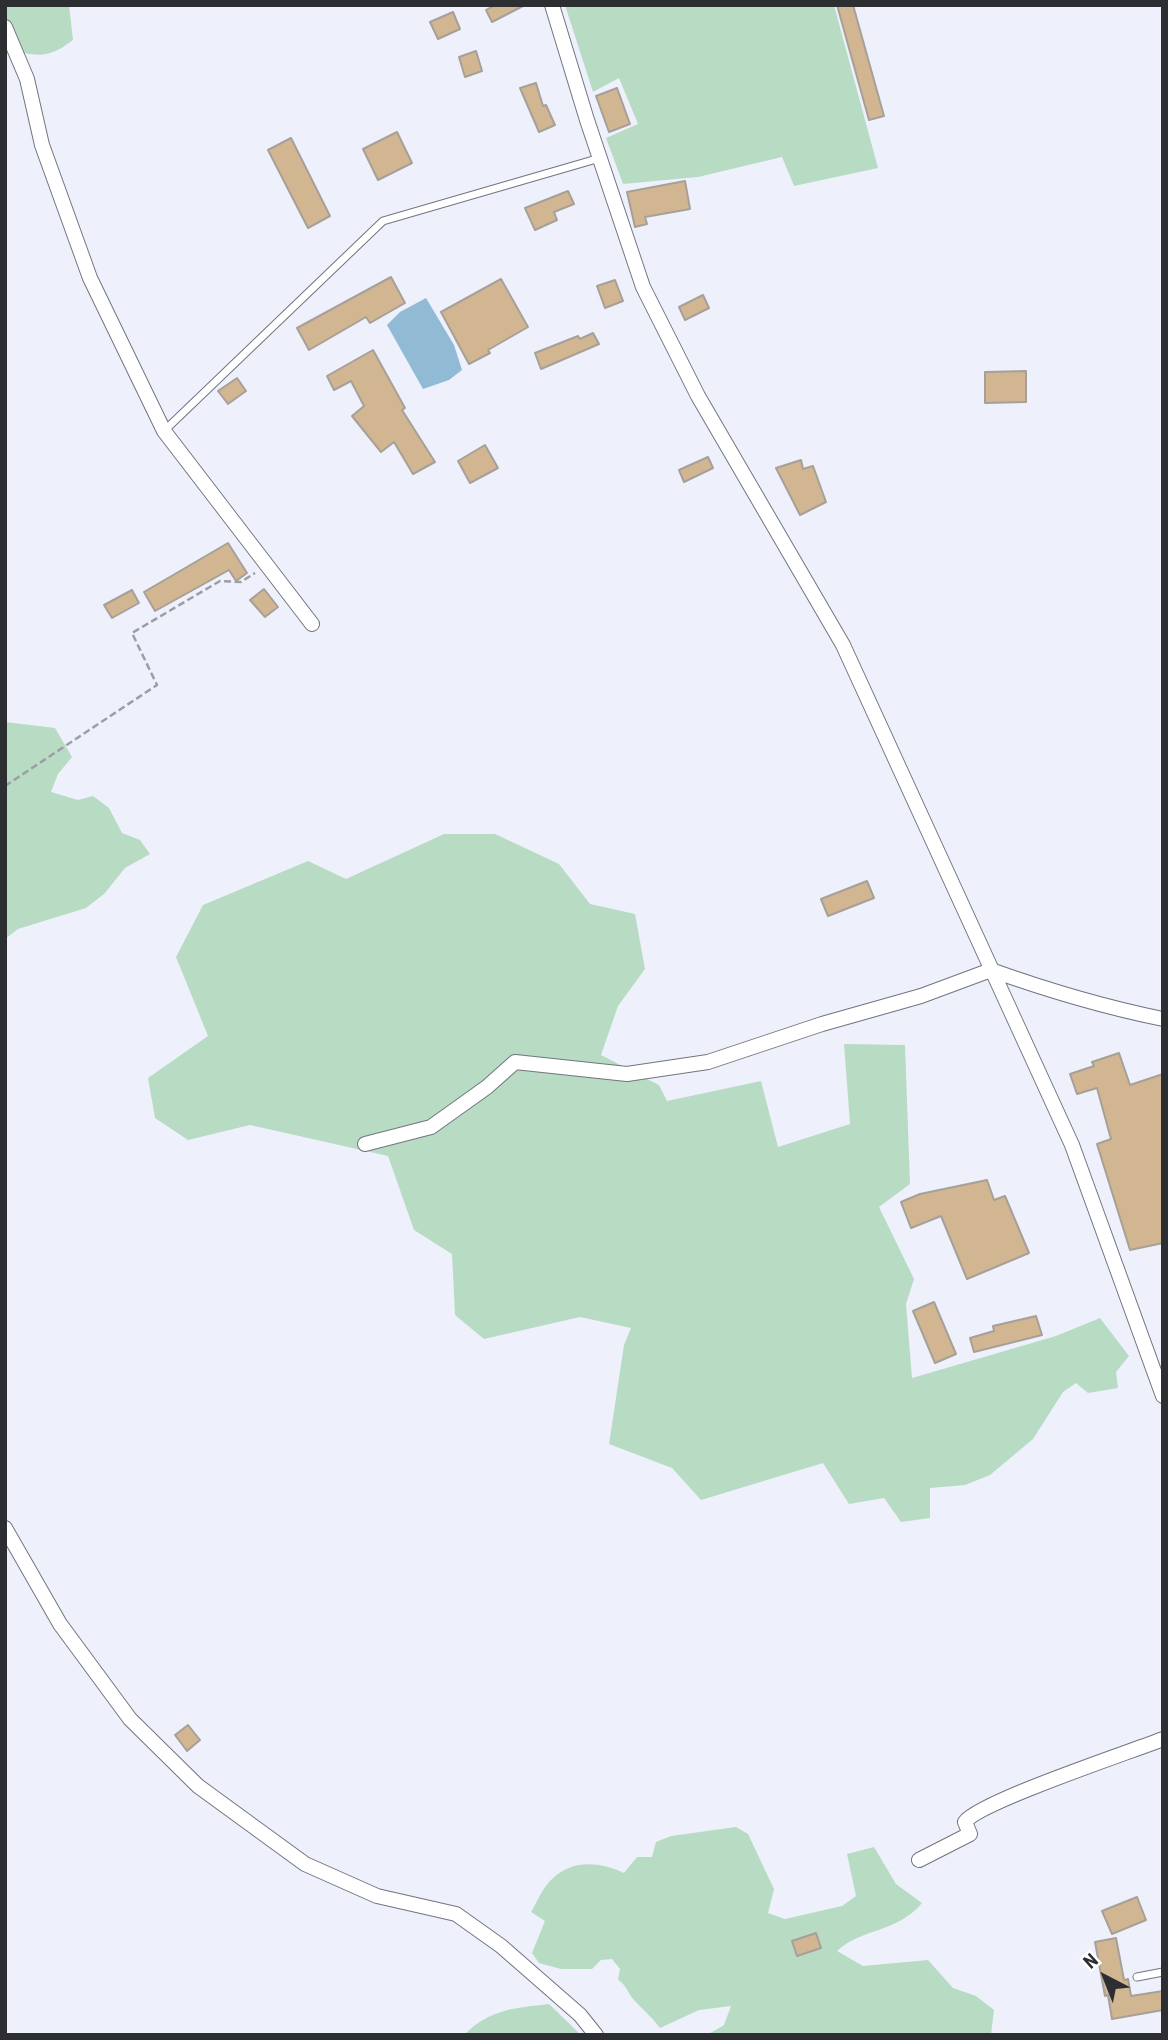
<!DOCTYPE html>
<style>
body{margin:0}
#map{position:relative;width:1168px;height:2040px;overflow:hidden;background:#eef1fb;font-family:"Roboto Condensed",sans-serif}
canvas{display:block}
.frame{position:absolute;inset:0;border:7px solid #2d2e32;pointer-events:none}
.north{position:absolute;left:1070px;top:1942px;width:70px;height:70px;-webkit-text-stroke:5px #fff;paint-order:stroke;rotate:318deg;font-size:19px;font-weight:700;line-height:28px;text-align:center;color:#2d2e32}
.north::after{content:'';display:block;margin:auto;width:24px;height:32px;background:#2d2e32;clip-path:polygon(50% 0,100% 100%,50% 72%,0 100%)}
</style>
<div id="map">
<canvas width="1168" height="2040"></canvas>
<div class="frame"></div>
<div class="north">N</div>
</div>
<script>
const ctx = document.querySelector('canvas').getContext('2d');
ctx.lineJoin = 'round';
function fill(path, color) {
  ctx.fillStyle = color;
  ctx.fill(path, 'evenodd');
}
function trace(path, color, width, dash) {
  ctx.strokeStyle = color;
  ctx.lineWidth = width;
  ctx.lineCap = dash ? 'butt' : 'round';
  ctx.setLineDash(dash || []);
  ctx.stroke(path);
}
const green = new Path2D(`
 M5,5h64l4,35c-26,20 -37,16 -67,9l-1,7z
 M565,5h269l44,163 -84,18 -12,-29 -84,20 -75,7 -17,-46 32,-14 -19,-46 -26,14z
 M5,722l50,6 17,29 -14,17 -7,18 27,8 15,-4 16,12 13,25 18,7 10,14 -25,14 -21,26 -18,14 -68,21 -13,10z
 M444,834h51l64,30 31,40 45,10 10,55 -27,37 -17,49 58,30 8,16 94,-20 17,66 72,-23 -6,-80 61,1 5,139 -31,23 35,72 -8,25 6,74 144,-42 44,-18 29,38 -13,16 2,16 -30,5 -12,-10 -13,9 -30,47 -43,36 -25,10 -35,3v30l-29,4 -17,-24 -35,6 -26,-41 -122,37 -29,-32 -63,-24 15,-99 7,-17 -51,-11 -96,22 -29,-24 -3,-61 -38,-24 -26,-74 -138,-31 -62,15 -33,-22 -7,-40 60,-42 -32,-79 27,-52 105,-44 38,18z
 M736,1827l12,7 26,55 -6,24 17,6 57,-13 14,-10 -9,-42 27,-7 22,37 26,19c-25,30 -60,25 -85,48l26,15 65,-6 25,28 23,8 18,14 -3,25h-284l17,-10 7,-19 -32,4 -39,18c-7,-10 -16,-17 -24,-26 -8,-7 -9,-17 -18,-22l2,-11 -8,-10 -11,1 -9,9h-31l-22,-6 -7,-10 13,-32 -14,-9c6,-10 12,-25 21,-33 21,-20 47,-17 72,-6l13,-16h15l4,-15 15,-6z
 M549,2004l32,31h-117c26,-26 51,-27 85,-31z`);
const water = new Path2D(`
 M426,298l28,47 8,25 -13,10 -26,9 -36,-64 13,-13z`);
const building = new Path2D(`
 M495,5h30l-33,17 -6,-12z
 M837,5h16l31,111 -15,4z
 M453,12l7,17 -22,10 -8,-17z
 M476,51l6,20 -17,6 -6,-20z
 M536,83l7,23 3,-1 9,20 -16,7 -19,-44z
 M617,88l13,36 -21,8 -13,-36z
 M397,132l15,31 -34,17 -15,-31z
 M291,138l39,78 -22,12 -40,-78z
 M685,181l5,28 -45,8 2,7 -12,3 -8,-35z
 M568,191l6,13 -20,8 3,8 -22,10 -10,-22z
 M391,277l14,26 -35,20 -4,-6 -57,33 -12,-22z
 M501,279l27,48 -40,23 2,3 -21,11 -28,-52z
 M615,280l8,21 -18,7 -8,-22z
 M703,295l6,13 -24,12 -6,-13z
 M593,333l6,11 -58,25 -6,-16 43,-17 2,3z
 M373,350l32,58 -3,2 33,52 -22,12 -19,-32 -13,10 -29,-36 12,-10 -13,-25 -17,9 -7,-14z
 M1026,371v31l-41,1v-31z
 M237,378l9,13 -18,13 -10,-13z
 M485,445l13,23 -28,15 -12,-22z
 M708,457l5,11 -29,14 -5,-12z
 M801,460l2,9 10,-3 13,36 -26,13 -24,-47z
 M228,543l19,30 -11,8 -7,-11 -74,41 -11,-19z
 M264,589l14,18 -13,10 -15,-17z
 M132,590l7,13 -27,15 -8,-13z
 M867,881l7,17 -46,18 -7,-17z
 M1119,1053l11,32 33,-11v169l-33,7 -33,-106 14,-5 -14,-51 -20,6 -7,-20 24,-8 -2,-4z
 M987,1180l7,20 11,-4 24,57 -62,26 -26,-63 -30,12 -10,-26 19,-8z
 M934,1302l22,52 -21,9 -22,-52z
 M1036,1316l6,19 -68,17 -4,-14 24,-7 -1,-5z
 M188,1725l12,15 -13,11 -12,-16z
 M1137,1897l9,23 -34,14 -10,-23z
 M816,1933l5,15 -24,8 -5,-15z
 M1116,1938l8,42 4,-1 3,17 32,-5v19l-51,9 -4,-24 -3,1 -10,-54z`);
const path = new Path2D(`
 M5,786l152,-101 -25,-52 88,-52 21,1 14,-9`);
const service = new Path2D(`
 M164,431l219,-210 217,-63
 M1137,1977l26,-5`);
const minor = new Path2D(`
 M552,5l35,115 56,167 55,109 145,249 229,500 91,251
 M5,27l22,52 15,66 48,133 74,153 148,193
 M365,1144l66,-17 56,-40 28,-25 112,12 81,-12 114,-38 99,-28 70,-26c56,20 113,37 172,49
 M5,1528l55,96 70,95 68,67 107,78 72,32 79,18 45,32 79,69 16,20
 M919,1860l51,-26 -5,-12c14,-20 165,-70 198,-83`);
fill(green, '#b8dbc4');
fill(water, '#91bad5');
fill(building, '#d2b692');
trace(building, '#a6a098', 2);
trace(service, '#72757e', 9);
trace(minor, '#72757e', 16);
trace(path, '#9c9ea5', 2.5, [7, 3.5]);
trace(service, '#fff', 7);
trace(minor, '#fff', 14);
</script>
